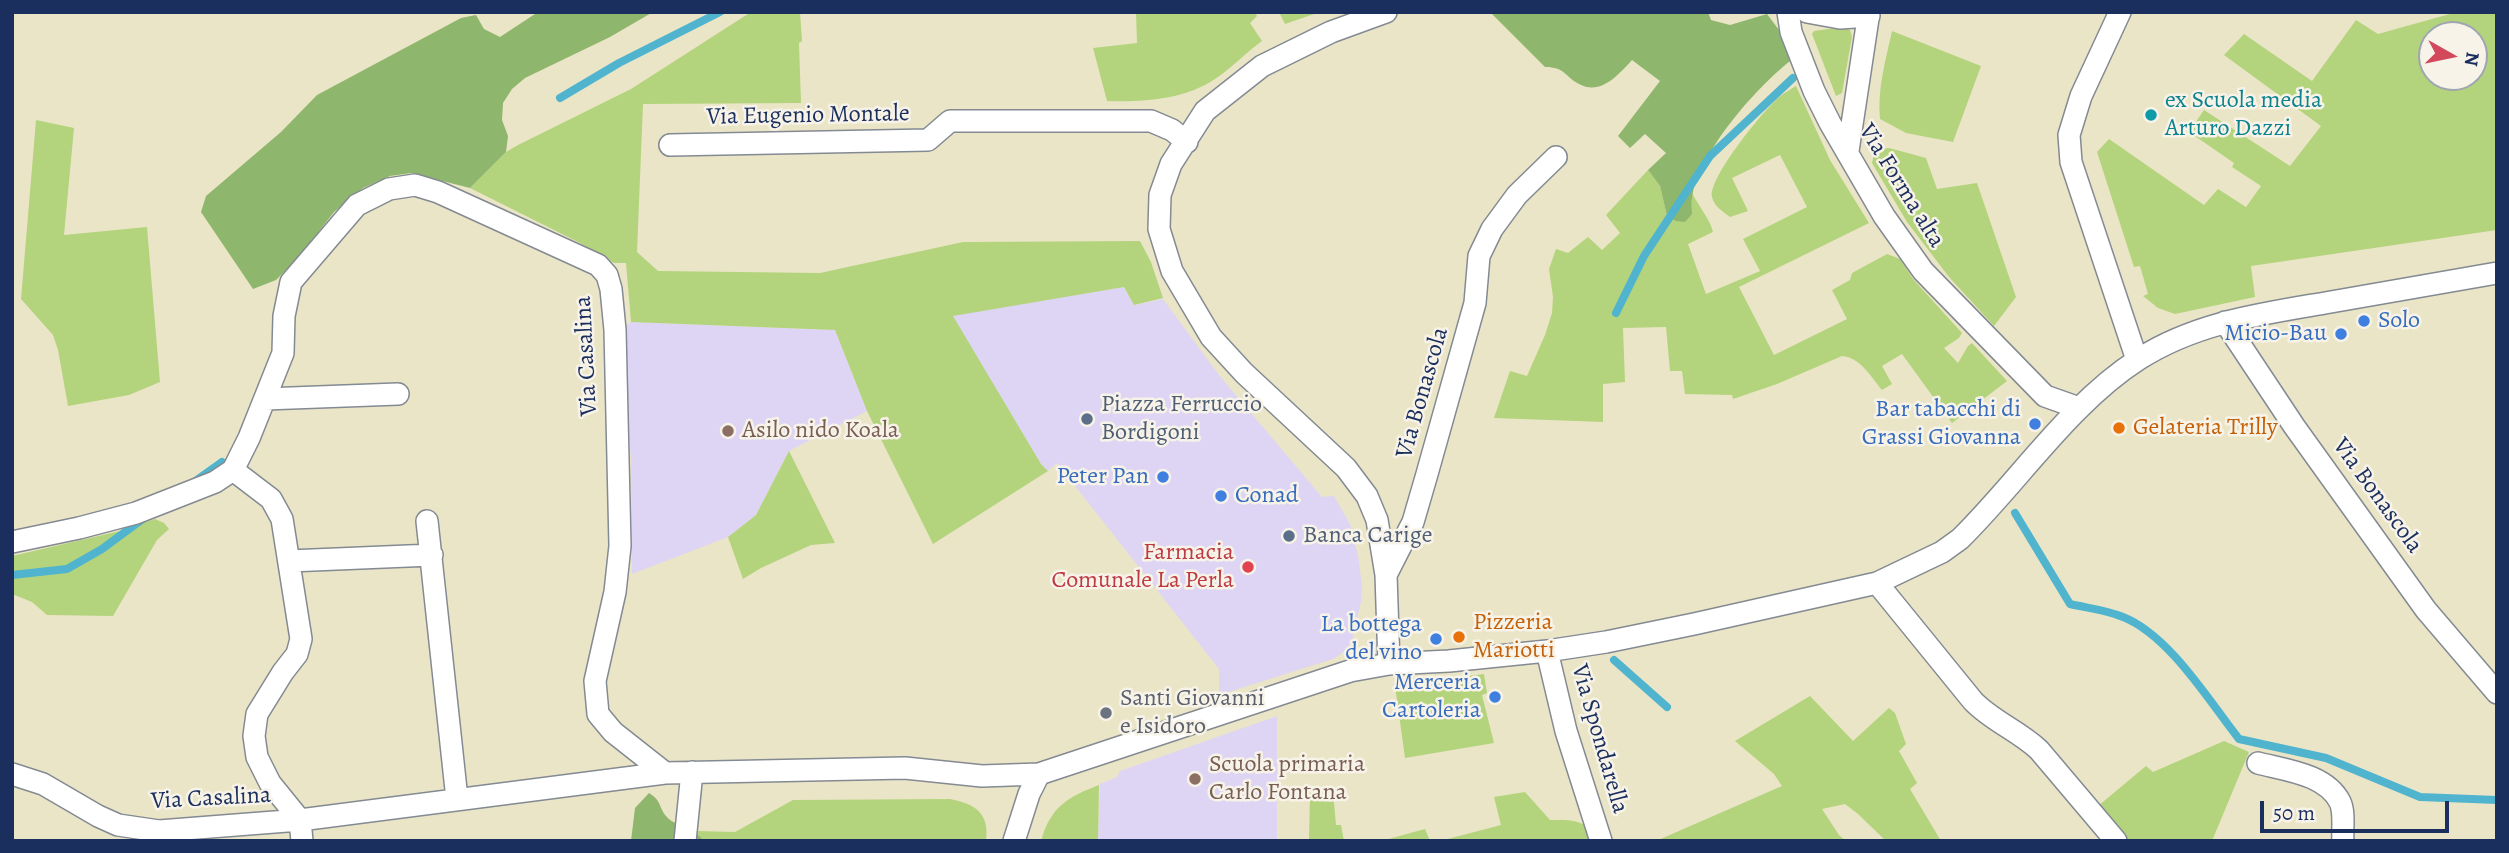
<!DOCTYPE html>
<style>
body{margin:0}
#map{position:relative;width:2509px;height:853px;overflow:hidden;background:#ebe5c7;font-family:Alegreya,serif}
canvas{display:block}
.frame{position:absolute;inset:0;border:14px solid #1b2f5e;pointer-events:none}
.north{position:absolute;left:2418px;top:21px;width:70px;height:70px;box-sizing:border-box;background:#f7f3e8;border:2px solid #9fa5b1;border-radius:50%;rotate:99deg;font-size:19px;font-weight:700;line-height:28px;text-align:center;color:#1b2f5e}
.north::after{content:'';display:block;margin:auto;width:24px;height:32px;background:#d1495b;clip-path:polygon(50% 0,100% 100%,50% 72%,0 100%)}
.scale{position:absolute;left:2260px;top:801px;width:189px;height:32px;box-sizing:border-box;border:4px solid #1b2f5e;border-top:0;padding-left:9px;font-size:21px;line-height:24px;white-space:nowrap;color:#1b2f5e;-webkit-text-stroke:5px #f7f3e8;paint-order:stroke}
</style>
<div id="map">
<canvas width="2509" height="853"></canvas>
<div class="frame"></div>
<div class="north">N</div>
<div class="scale">50 m</div>
</div>
<script>
const ctx = document.querySelector('canvas').getContext('2d');
ctx.lineJoin = 'round';
function fill(path, color) {
  ctx.fillStyle = color;
  ctx.fill(path, 'evenodd');
}
function trace(path, color, width, dash) {
  ctx.strokeStyle = color;
  ctx.lineWidth = width;
  ctx.lineCap = dash ? 'butt' : 'round';
  ctx.setLineDash(dash || []);
  ctx.stroke(path);
}
function drawText(font, color, halo, rows, align = 'center') {
  ctx.font = font + ' Alegreya,serif';
  ctx.lineWidth = 5;
  ctx.setLineDash([]);
  ctx.textBaseline = 'middle';
  ctx.strokeStyle = halo;
  ctx.fillStyle = color;
  for (const [text, x, y, turn = 0] of rows) {
    ctx.save();
    ctx.translate(x, y);
    ctx.rotate((+turn || 0) * Math.PI / 180);
    ctx.textAlign = isNaN(turn) ? turn : align;
    if (halo) ctx.strokeText(text, 0, 0);
    ctx.fillText(text, 0, 0);
    ctx.restore();
  }
}
const built = new Path2D(`
 M1124,287l10,18 29,-6 56,76 103,122 12,-1 16,28 8,31 4,31 -1,16 -9,39 -8,11 -11,7 -114,36v-26l-162,-206 -9,8 -7,-7 -89,-149z
 M631,322l204,8 32,81 -78,40 -33,64 -28,22 -96,37 -1,-114 -9,-131z
 M1277,716v125h-179l2,-57 17,-7 3,-6z`);
const green = new Path2D(`
 M751,12h49l2,29 -3,2 2,60 -158,1 -6,148 21,19 162,2 143,-31 177,-1 11,21 12,36 -29,7 -10,-18 -171,29 88,148 7,7 -115,73 -66,-133 -32,-81 -204,-8 -5,-59h-12l-36,-21 -108,-54 36,-36 12,-7 113,-56z
 M1136,12h119l2,4 -7,7 12,18c-17,12 -30,27 -47,38 -31,21 -72,23 -108,22l-14,-53 44,-5z
 M1279,12h41l-35,12z
 M2457,12h40v218l-246,36 4,31 -80,17 -17,-6 -15,-12 5,-2 -8,-28 -6,1 -37,-115 12,-13 95,66 14,-16 28,18 15,-21 -29,-19 2,-4 -45,-31 15,-22 86,56 31,-40 -97,-71 20,-21 68,47 44,-61 22,14zM2474,35v42h-42v-42z
 M1842,27l8,3 2,7 -10,56 -6,3 -24,-62 2,-3z
 M1892,31l89,35 -28,76 -47,-9 -26,-14c-3,-30 6,-60 12,-88z
 M1796,86l34,74 39,63 -130,64 35,68 73,-36 -15,-29 18,-10 2,-7 35,-19 13,5 13,20 49,54 -3,5 -15,10 14,15 10,-17 4,-3 35,38 -55,42 -50,-69 -20,12 10,18 -10,6c-11,-13 -22,-33 -40,-34l-65,28 -44,15 -1,-4 -47,-1 -3,-23h-12l-4,-44 -43,1 2,54 -22,2v38l-109,-4 16,-47 17,5 18,-41 7,-22 1,-16 -4,-28 7,-20 12,4 20,-16 14,13 18,-17 -14,-18 42,-45 12,16 7,30 25,-2v-21c6,12 19,28 21,39l-25,12 18,50 54,-23 -17,-32 64,-32 -27,-52 -48,23 16,33 -18,6c-7,-5 -16,-11 -18,-20 -4,-18 48,-82 62,-95 6,-7 14,-11 22,-16z
 M36,120l38,8 -10,107 83,-8 13,155 -31,13 -61,11 -10,-56 -5,-15 -32,-36z
 M1889,148l37,10 11,31 40,-6 39,114 -22,29 -45,-49 -42,-55 -35,-59 3,-13z
 M789,451l46,92 -24,2 -50,23 -18,11 -15,-42 28,-22z
 M155,519l9,4 5,6 -12,11 -44,76 -66,-1 -15,-13 -20,-8v-38l108,-25z
 M1484,674l3,19 -5,2 12,48 -89,15 -10,-72z
 M1810,696l43,45 36,-33 6,5 11,31 -7,7 18,32 -7,6 31,52h-55l-28,-27 -13,-10 -23,5 17,26 7,6h-190l126,-55 -8,-12 -39,-33z
 M2224,741l25,11 -37,89h-87l-27,-35 48,-40 7,6z
 M1099,785l-1,56h-57c10,-35 27,-44 58,-56z
 M1333,791l3,34h5l3,16h-35l1,-48z
 M1525,792l25,28c20,0 38,-2 45,21h-155l61,-16 -7,-28z
 M950,799c24,5 40,13 36,42h-291l1,-10 39,1 58,-32z
 M1425,829l5,12h-49z`);
const forest = new Path2D(`
 M538,12h115l-43,25 -85,41 -13,11 -9,14 -1,17 6,16 -2,16 -36,36 -59,-15 -21,3 -27,12 -29,24 -36,46 -22,22 -23,9 -52,-77 5,-16 75,-64 36,-37 144,-77 15,-3 8,14 16,8z
 M1490,12h218l3,8 19,5 37,-11 15,20 12,24c-35,26 -91,90 -101,134 -2,7 -1,15 -1,22l-7,8 -9,-1 -9,-5 -7,-30 -12,-16 18,-17 -21,-19 -15,14 -12,-12 42,-55 -28,-21c-13,14 -31,36 -53,24 -15,-8 -14,-17 -34,-17z
 M649,793c13,8 9,13 17,23 8,10 28,12 38,25h-73l4,-33z`);
const stream = new Path2D(`
 M560,98l59,-35 101,-51
 M1616,313l28,-57 66,-100 83,-78
 M194,482l28,-20
 M2015,513l55,91c17,4 37,6 53,13 46,18 86,84 116,122l87,19 94,39 77,3
 M12,575l55,-6 35,-20 42,-31
 M1614,660l53,47`);
const minor = new Path2D(`
 M1386,12l-55,20 -69,34 -57,45 -34,53 -11,31 -1,34 13,42 39,66 33,36 102,95 21,28 10,24 9,55 3,89
 M1788,12l3,20 23,59 16,32 54,93 39,55 122,125 34,12
 M1807,12l33,6 29,-2
 M2120,12l-39,84 -12,39 2,27 66,198
 M670,145l258,-5 22,-19h201l21,9 15,12
 M1848,151l21,-139
 M2225,322l69,104 132,184 71,83
 M265,399l133,-5
 M233,470l38,29 11,20 19,120 -4,15 -14,18 -26,42 -3,22 3,21 13,26 30,37 2,21
 M427,521l30,278
 M12,542l67,-14 57,-15 79,-31 18,-12 16,-32 34,-85 1,-37 7,-34 66,-77 32,-16 26,-4 23,7 160,73 9,10 4,14 4,41 5,216 -5,46 -20,89 3,33 15,18 52,41
 M289,561l143,-6
 M1386,575l27,-53 14,-48 48,-171 4,-47 13,-27 25,-34 39,-38
 M1877,583l96,118c19,20 46,30 66,49l77,91
 M1547,651l19,80 35,110
 M2258,763c27,7 68,11 82,39 5,10 2,28 3,39
 M12,774l31,10 55,32 20,9 41,6 141,-11 365,-47 240,-5 77,8 57,-2 311,-103 39,-7 60,-3 98,-10 59,-9 88,-18 183,-41 65,-31 18,-13c58,-57 110,-136 179,-180 56,-36 121,-45 186,-56 57,-10 114,-20 172,-30
 M685,841l7,-69
 M1014,841l15,-47 10,-20`);
const markers = [
 [2151,115,7,"#0f9aa8"],
 [2364,321,7,"#3f7fe0"],
 [2341,334,7,"#3f7fe0"],
 [1087,419,7,"#5c6f8a"],
 [2035,424,7,"#3f7fe0"],
 [2119,428,7,"#e8710a"],
 [728,431,7,"#8d6e63"],
 [1163,477,7,"#3f7fe0"],
 [1221,496,7,"#3f7fe0"],
 [1289,536,7,"#5c6f8a"],
 [1248,567,7,"#e0444e"],
 [1459,637,7,"#e8710a"],
 [1436,639,7,"#3f7fe0"],
 [1495,697,7,"#3f7fe0"],
 [1106,713,7,"#6b7280"],
 [1195,779,7,"#8d6e63"]
];
const cultureNames = [
 ["ex Scuola media",2165,101],
 ["Arturo Dazzi",2165,129]
];
const streetNames = [
 ["Via Eugenio Montale",808,116,-1],
 ["Via Forma alta",1901,186,58],
 ["Via Casalina",587,356,-93],
 ["Via Bonascola",1423,393,-74],
 ["Via Bonascola",2377,496,54],
 ["Via Spondarella",1599,739,74],
 ["Via Casalina",211,799,-3]
];
const shopNames = [
 ["Solo",2378,321,"left"],
 ["Micio-Bau",2327,334],
 ["Bar tabacchi di",2021,410],
 ["Grassi Giovanna",2021,438],
 ["Peter Pan",1149,477],
 ["Conad",1235,496,"left"],
 ["La bottega",1422,625],
 ["del vino",1422,653],
 ["Merceria",1481,683],
 ["Cartoleria",1481,711]
];
const serviceNames = [
 ["Piazza Ferruccio",1101,405],
 ["Bordigoni",1101,433],
 ["Banca Carige",1303,536]
];
const foodNames = [
 ["Gelateria Trilly",2133,428],
 ["Pizzeria",1473,623],
 ["Mariotti",1473,651]
];
const educationNames = [
 ["Asilo nido Koala",742,431],
 ["Scuola primaria",1209,765],
 ["Carlo Fontana",1209,793]
];
const healthNames = [
 ["Farmacia",1234,553],
 ["Comunale La Perla",1234,581]
];
const worshipNames = [
 ["Santi Giovanni",1120,699],
 ["e Isidoro",1120,727]
];
fill(built, '#ded5f5');
fill(green, '#b3d47c');
fill(forest, '#8eb66c');
trace(stream, '#50b4cf', 8);
trace(minor, '#838a92', 24);
trace(minor, '#fff', 21);
for (const [x, y, r, color] of markers) {
  const dot = new Path2D();
  dot.arc(x, y, r, 0, 2 * Math.PI);
  ctx.fillStyle = color;
  ctx.fill(dot);
  trace(dot, '#f7f3e8', 2.5);
}
drawText('24px', '#0d838f', '#f7f3e8', cultureNames, 'left');
drawText('24px', '#1b2f5e', '#f7f3e8', streetNames);
drawText('24px', '#366cbe', '#f7f3e8', shopNames, 'right');
drawText('24px', '#4e5e75', '#f7f3e8', serviceNames, 'left');
drawText('24px', '#c56008', '#f7f3e8', foodNames, 'left');
drawText('24px', '#785e54', '#f7f3e8', educationNames, 'left');
drawText('24px', '#be3a42', '#f7f3e8', healthNames, 'right');
drawText('24px', '#5b616d', '#f7f3e8', worshipNames, 'left');
</script>
